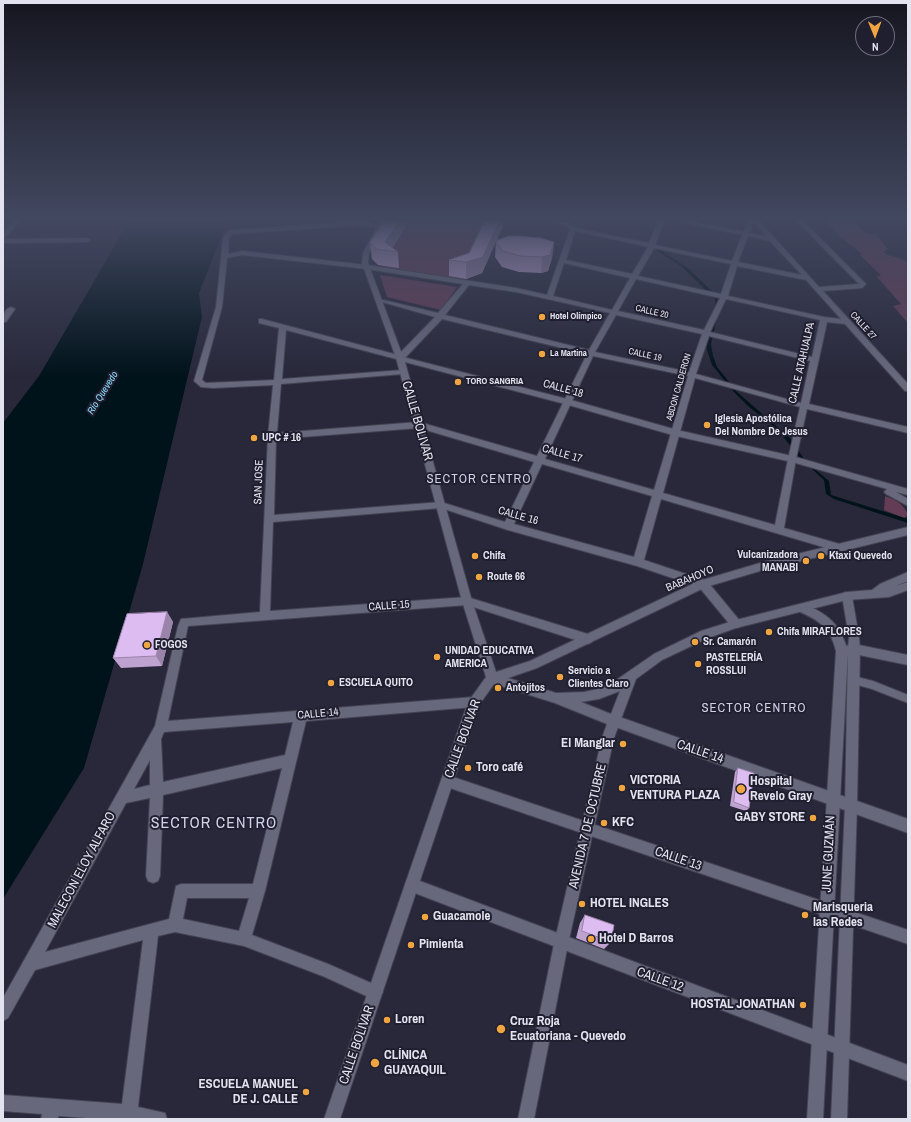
<!DOCTYPE html>
<meta charset="utf-8">
<style>
body{margin:0}
#map{position:relative;width:911px;height:1122px;overflow:hidden;background:#28283a;font-family:"Archivo Narrow",sans-serif}
canvas{display:block}
.frame{position:absolute;inset:0;border:4px solid #e3e3ef;pointer-events:none}
.north{position:absolute;left:855px;top:16px;width:40px;height:40px;box-sizing:border-box;background:#1f1f30;border:1px solid #6d6d7c;border-radius:50%;rotate:179deg;font-size:11px;font-weight:700;line-height:16px;text-align:center;color:#e3e3ef}
.north::after{content:'';display:block;margin:auto;width:14px;height:18px;background:#f1a540;clip-path:polygon(50% 0,100% 100%,50% 72%,0 100%)}
</style>
<div id="map">
<canvas width="911" height="1122"></canvas>
<div class="frame"></div>
<div class="north">N</div>
</div>
<script>
const ctx = document.querySelector('canvas').getContext('2d');
ctx.lineJoin = 'round';
function fill(path, color) {
  ctx.fillStyle = color;
  ctx.fill(path, 'evenodd');
}
function trace(path, color, width, dash) {
  ctx.strokeStyle = color;
  ctx.lineWidth = width;
  ctx.lineCap = dash ? 'butt' : 'round';
  ctx.setLineDash(dash || []);
  ctx.stroke(path);
}
function drawText(font, color, halo, rows, align = 'center') {
  ctx.font = font + ' "Archivo Narrow",sans-serif';
  ctx.lineWidth = 4;
  ctx.setLineDash([]);
  ctx.textBaseline = 'middle';
  ctx.strokeStyle = halo;
  ctx.fillStyle = color;
  for (const [text, x, y, turn = 0] of rows) {
    ctx.save();
    ctx.translate(x, y);
    ctx.rotate((+turn || 0) * Math.PI / 180);
    ctx.textAlign = isNaN(turn) ? turn : align;
    if (halo) ctx.strokeText(text, 0, 0);
    ctx.fillText(text, 0, 0);
    ctx.restore();
  }
}
const green = new Path2D(`
 M396,221h101l6,5 -21,47 -19,7 -80,-11 -11,-10z
 M827,221h26l13,12 9,1 13,15 -5,3c7,6 17,4 24,10l1,61 -15,-17 8,-2 -24,-27 4,-2 -21,-20 2,-1 -25,-20z
 M380,275l77,12 -16,23 -54,-13z
 M885,496c11,4 19,8 23,19l-4,3 -20,-8z`);
const water = new Path2D(`
 M129,221h95v9l-25,63 3,24 -59,247 -59,204 -81,131v-476l36,-47z
 M635,221h3l13,11 10,18 28,19 32,31 -10,44 2,12 4,11 20,25 53,46 16,24 23,19 2,14 77,24v4l-74,-24 -8,-5 -2,-14 -25,-23 -21,-27 -30,-24 -14,-14 -22,-27 -5,-15 -1,-14 10,-30 -1,-7 -34,-33 -24,-15 -8,-19z`);
const pedestrian = new Path2D(`
 M853,676l20,5 35,14v8l-36,-14 -22,-6 -2,-3 2,-3z`);
const minor = new Path2D(`
 M14,221h6l-15,17 -2,1v-6z
 M363,221l20,5 -3,2 -17,-3 -131,9 -3,4 -1,16 14,-3 125,14 149,23 31,7 23,-66 -5,-4 -16,-4 20,2 6,5 74,15 9,-22h6l-9,24 77,16 10,-26 -65,-14h12l55,11 4,-11h11l60,66 40,-3 -62,-63h6l63,63 -4,4 -39,3 85,93v7h-3l-60,-67 -18,-2 -18,82 99,23v6l-101,-24 -11,50 -12,69 59,17 2,3 -2,3 -3,1 -179,-53 -17,61 63,21 33,40 1,3 -1,3 -4,1 -4,-1 -33,-40 -62,-21 -129,-36 -67,-22 -168,14 -3,89 197,-14 121,37 4,2 1,3 -1,3 -4,2 -121,-39 -279,21 -20,95 306,-24 4,1 2,4 -2,4 -4,1 -168,14 -41,170 -13,44 76,29 52,23 3,5 -3,5 -5,3 -50,-23 -81,-31 -69,-14 -17,4 -20,171 27,6 2,6h-67l-41,-3 -2,3h-16l1,-5 -39,-3v-16l119,9 21,-164 -108,30 -27,48 -5,3v-23l152,-272 23,-100 3,-7 79,-7 8,-176 5,-51 -60,3 -12,-1 -7,-6 22,-74 7,-69 5,-7 2,-1zM754,222l12,14 -17,-3zM575,231l73,16 -16,27 -66,-14zM748,236l22,5 32,34 -64,-13zM654,248l77,16 -10,30 -83,-18zM242,255l125,14 96,15 -25,29 -63,-15v2l60,17 -37,38 -136,-36h-3v4l20,5 -5,52 -68,3 -4,-3 20,-73 5,-49zM564,263l66,15 -18,32 -59,-14zM737,266l69,14 35,39 -17,-2 -96,-21zM636,279l84,19 -16,32 -86,-19zM469,285l47,7 94,21 -21,37 -144,-35zM726,299l94,21 -8,37 -102,-25zM616,315l86,19 -13,38 -94,-20zM442,319l145,35 -50,102 -118,-34 -142,11 4,-49 122,-10 4,-2 -4,-2 -121,9 4,-49 114,30h3zM709,336l101,25 -9,42 -105,-29zM593,356l95,20 -34,114 -109,-31zM695,378l105,29 -12,52 -13,66 -112,-32zM419,428l115,34 -29,60 -64,-20 -167,13 2,-76zM542,464l110,32 -18,61 -120,-33zM293,722l-8,33 -122,27 -2,-43 3,-7zM150,760v25l-16,4zM282,768l-29,116h-72l-5,2 -7,33 -124,33 81,-149 24,-5 -4,78 2,5 5,2 5,-2 2,-5 3,-81zM187,898h62l-10,33 -56,-12z
 M3,239l84,-1 3,2 -3,2 -84,1z
 M11,307l4,2 -9,13h-3c0,-6 1,-13 8,-15z
 M854,644l54,11v10l-54,-11 -12,2 -4,-2 -2,-3 2,-3z
 M614,715l294,104v14l-298,-108 -2,-4 2,-4z
 M447,775l461,155v14l-461,-157 -4,-2 -2,-4 2,-4z
 M412,878l496,187v16l-496,-189 -5,-2 -2,-5 2,-5z`);
const tertiary = new Path2D(`
 M847,592l4,1 1,3 7,41 1,12 -3,156 -10,314h-16l14,-314 3,-156 1,-12 -7,-41 1,-3z
 M802,604c26,9 38,20 46,47l-25,468h-16l29,-468c-6,-24 -16,-30 -38,-40l-1,-3 1,-3z`);
const secondary = new Path2D(`
 M380,221h6l-17,32 -1,10 35,94 168,43 106,30 115,26 116,33v6l-12,-3 12,7v7l-22,-12 -2,-2 3,-3 -95,-27 -116,-26 -111,-32 -160,-42 67,239 24,71 34,-11 169,-80 61,-18 148,-36v8l-148,36 -54,16 -169,81 -29,10 48,15 28,-1 14,-3 14,-6 42,-29 47,-23 35,-11 111,-28 25,-2 8,-6 28,-12v9l-13,5 13,-4v8l-19,7 -42,3 -111,28 -28,10 -46,22 -26,19 -22,59 -46,206 -34,175h-16l36,-175 48,-206 5,-14 -52,-21 -61,-19 -15,21 -139,414h-16l144,-417 18,-25 -24,-76 -66,-243 -34,-95 1,-10zM620,691l-9,23 -30,-12 18,-3z`);
const wall = new Path2D(`
 M483,221h20v5l-7,15 58,1 -2,16 -4,13 -7,2 -22,-1 -17,-5 -7,-10 1,-16 -14,32 -16,6 -17,-3v-16l20,-7 15,-31z
 M370,243l23,5 5,4 1,16 -21,-3 -6,-6z
 M167,612l6,10 -11,44 -41,2 -8,-10z
 M738,768l11,40 -3,3 -16,-5 5,-34z
 M585,915l26,27 -7,7 -28,-11 4,-15z`);
const shadedWall = new Path2D(`
 M399,221h10l-18,30 -6,-9z
 M499,221h4v5l-21,47 -16,6v-17z
 M554,242l-2,16 -4,13 -7,2 1,-16z
 M167,612l6,10 -11,44 -6,-10z`);
const building = new Path2D(`
 M384,221h15l-14,21 13,10 -21,-3 -7,-6z
 M485,221h14l-16,36 -17,5 -17,-2 20,-7z
 M509,236h9l22,2 14,4 -4,13 -8,2 -21,-1 -18,-5 -7,-10z
 M167,612l-11,44 -43,2 14,-44z
 M738,768l16,5 -5,35 -15,-6z
 M585,915l29,10 -3,17 -29,-11z`);
const markers = [
 [542,317,4,"#f1a540"],
 [542,354,4,"#f1a540"],
 [458,382,4,"#f1a540"],
 [707,425,4,"#f1a540"],
 [254,438,4,"#f1a540"],
 [475,556,4,"#f1a540"],
 [821,556,4,"#f1a540"],
 [806,561,4,"#f1a540"],
 [479,577,4,"#f1a540"],
 [769,632,4,"#f1a540"],
 [695,642,4,"#f1a540"],
 [147,645,4,"#f1a540"],
 [437,657,4,"#f1a540"],
 [698,664,4,"#f1a540"],
 [560,677,4,"#f1a540"],
 [331,683,4,"#f1a540"],
 [498,688,4,"#f1a540"],
 [623,744,4,"#f1a540"],
 [468,768,4,"#f1a540"],
 [622,788,4,"#f1a540"],
 [741,789,5,"#f1a540"],
 [813,818,4,"#f1a540"],
 [604,823,4,"#f1a540"],
 [582,904,4,"#f1a540"],
 [805,915,4,"#f1a540"],
 [425,917,4,"#f1a540"],
 [591,939,4,"#f1a540"],
 [411,945,4,"#f1a540"],
 [803,1005,4,"#f1a540"],
 [387,1020,4,"#f1a540"],
 [501,1029,5,"#f1a540"],
 [375,1063,5,"#f1a540"],
 [306,1092,4,"#f1a540"]
];
const farStreetnames = [
 ["CALLE 20",652,312,13],
 ["CALLE 27",863,326,48],
 ["CALLE 19",645,355,12],
 ["ABDON CALDERON",679,387,-74]
];
const farPoinames = [
 ["Hotel Olímpico",550,317],
 ["La Martina",550,354],
 ["TORO SANGRIA",466,382]
];
const farWaternames = [
 ["Río Quevedo",103,393,-58]
];
const streetNames = [
 ["CALLE ATAHUALPA",802,363,-77],
 ["CALLE 18",563,389,15],
 ["CALLE 17",562,454,16],
 ["SAN JOSE",259,482,-88],
 ["CALLE 16",518,516,16],
 ["BABAHOYO",690,579,-23],
 ["CALLE 15",389,606,-4],
 ["CALLE 14",318,714,-5]
];
const poiNames = [
 ["Iglesia Apostólica",715,419],
 ["Del Nombre De Jesus",715,432],
 ["UPC # 16",262,438],
 ["Vulcanizadora",798,555,"right"],
 ["MANABI",798,568,"right"],
 ["Chifa",483,556],
 ["Ktaxi Quevedo",829,556],
 ["Route 66",487,577],
 ["Chifa MIRAFLORES",777,632],
 ["Sr. Camarón",703,642],
 ["FOGOS",155,645],
 ["UNIDAD EDUCATIVA",445,651],
 ["AMERICA",445,664],
 ["PASTELERÍA",706,658],
 ["ROSSLUI",706,671],
 ["Servicio a",568,671],
 ["Clientes Claro",568,684],
 ["ESCUELA QUITO",339,683],
 ["Antojitos",506,688]
];
const nearStreetnames = [
 ["CALLE BOLIVAR",417,421,74],
 ["CALLE BOLIVAR",463,739,-70],
 ["CALLE 14",700,752,19],
 ["AVENIDA 7 DE OCTUBRE",588,826,-77],
 ["JUNE GUZMÁN",829,854,-87],
 ["CALLE 13",678,859,19],
 ["MALECON ELOY ALFARO",82,870,-62],
 ["CALLE 12",660,980,20],
 ["CALLE BOLIVAR",357,1045,-71]
];
const quarterNames = [
 ["SECTOR CENTRO",479,480],
 ["SECTOR CENTRO",754,709]
];
const nearPoinames = [
 ["El Manglar",615,744,"right"],
 ["Toro café",476,768],
 ["VICTORIA",630,781],
 ["VENTURA PLAZA",630,796],
 ["Hospital",750,782],
 ["Revelo Gray",750,797],
 ["GABY STORE",805,818,"right"],
 ["KFC",612,823],
 ["HOTEL INGLES",590,904],
 ["Marisqueria",813,908],
 ["las Redes",813,923],
 ["Guacamole",433,917],
 ["Hotel D Barros",599,939],
 ["Pimienta",419,945],
 ["HOSTAL JONATHAN",795,1005,"right"],
 ["Loren",395,1020],
 ["Cruz Roja",510,1022],
 ["Ecuatoriana - Quevedo",510,1037],
 ["CLÍNICA",384,1056],
 ["GUAYAQUIL",384,1071],
 ["ESCUELA MANUEL",298,1085,"right"],
 ["DE J. CALLE",298,1100,"right"]
];
const nearQuarternames = [
 ["SECTOR CENTRO",214,824]
];
fill(green, '#643c55');
fill(water, '#00121a');
trace(pedestrian, '#434352', 2);
trace(minor, '#434352', 2);
trace(tertiary, '#434352', 2);
trace(secondary, '#434352', 2);
fill(pedestrian, '#67687c');
fill(minor, '#67687c');
fill(tertiary, '#67687c');
fill(secondary, '#67687c');
fill(wall, '#bea2cf');
fill(shadedWall, '#9b84a9');
fill(building, '#ddbcf1');
trace(building, '#9b84a9', 1);
const sky = ctx.createLinearGradient(0, 0, 0, 378);
sky.addColorStop(0, '#161620');
sky.addColorStop(0.58, '#424860');
sky.addColorStop(1, '#42486000');
ctx.fillStyle = sky;
ctx.fillRect(0, 0, 911, 378);
for (const [x, y, r, color] of markers) {
  const dot = new Path2D();
  dot.arc(x, y, r, 0, 2 * Math.PI);
  ctx.fillStyle = color;
  ctx.fill(dot);
  trace(dot, '#1f1f30', 1.5);
}
drawText('9px', '#e3e3ef', '#1f1f30', farStreetnames);
drawText('bold 9px', '#e3e3ef', '#1f1f30', farPoinames, 'left');
drawText('italic 10px', '#8ddbfa', '#1f1f30', farWaternames);
drawText('11px', '#e3e3ef', '#1f1f30', streetNames);
drawText('bold 11px', '#e3e3ef', '#1f1f30', poiNames, 'left');
drawText('13px', '#e3e3ef', '#1f1f30', nearStreetnames);
ctx.letterSpacing = '1px';
drawText('13px', '#d0d1e8', '#1f1f30', quarterNames);
ctx.letterSpacing = '0px';
drawText('bold 13px', '#e3e3ef', '#1f1f30', nearPoinames, 'left');
ctx.letterSpacing = '1px';
drawText('16px', '#d0d1e8', '#1f1f30', nearQuarternames);
ctx.letterSpacing = '0px';
</script>
